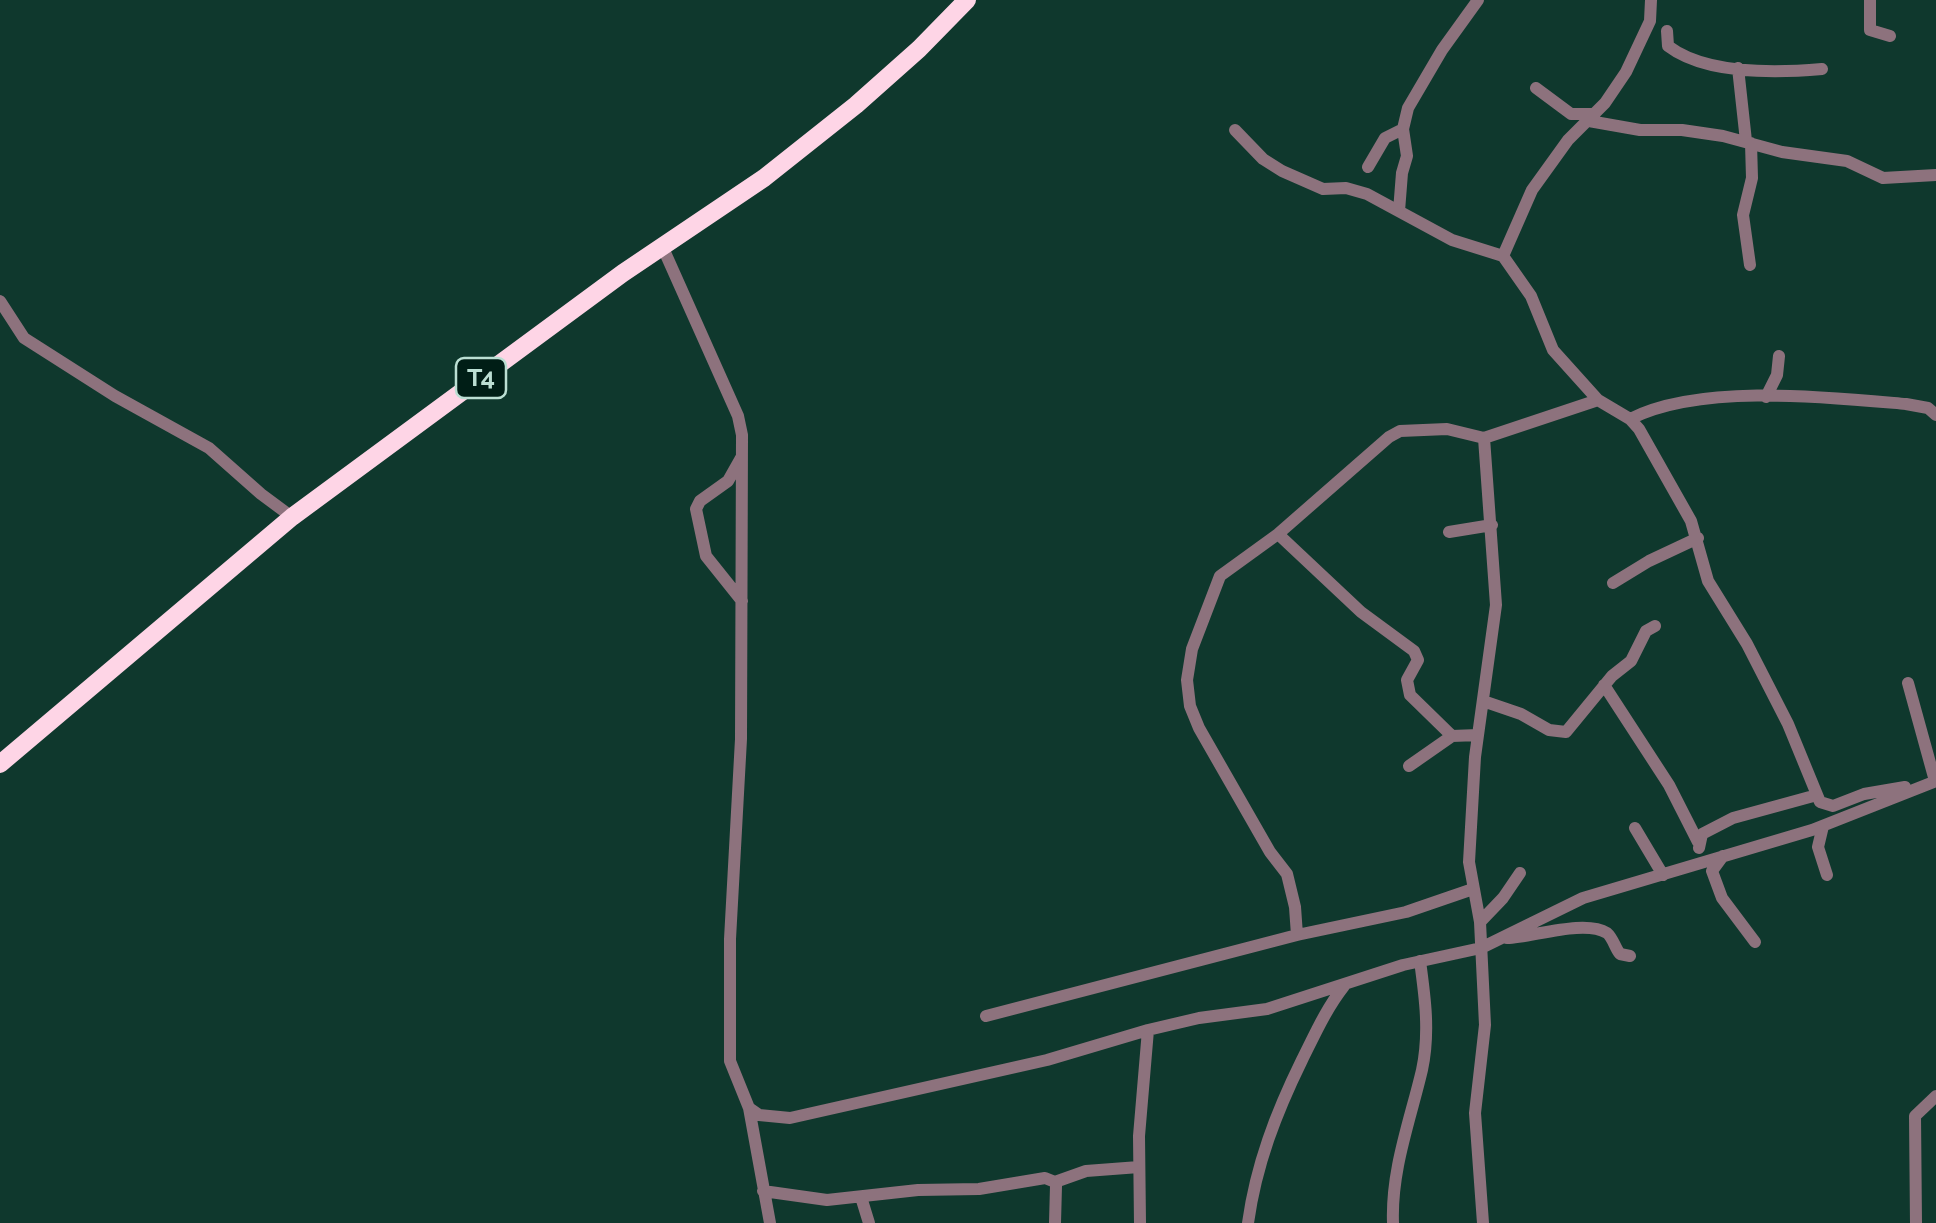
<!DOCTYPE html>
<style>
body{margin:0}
canvas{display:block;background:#0f382d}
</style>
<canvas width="1936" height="1223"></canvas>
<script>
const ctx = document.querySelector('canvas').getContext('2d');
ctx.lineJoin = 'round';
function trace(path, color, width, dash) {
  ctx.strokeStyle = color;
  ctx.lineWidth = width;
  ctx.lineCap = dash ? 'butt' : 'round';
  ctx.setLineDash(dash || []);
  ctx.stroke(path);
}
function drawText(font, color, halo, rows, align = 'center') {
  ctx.font = font + ' Raleway,sans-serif';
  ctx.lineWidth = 10;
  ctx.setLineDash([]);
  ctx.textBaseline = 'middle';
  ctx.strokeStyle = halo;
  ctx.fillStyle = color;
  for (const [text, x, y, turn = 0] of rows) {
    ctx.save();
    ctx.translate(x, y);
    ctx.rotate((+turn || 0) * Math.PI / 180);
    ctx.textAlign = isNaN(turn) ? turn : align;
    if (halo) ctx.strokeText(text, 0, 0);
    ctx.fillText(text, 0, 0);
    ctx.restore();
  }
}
const minor = new Path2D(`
 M1870,0v30l20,6
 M1667,31l1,15c38,29 108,27 154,23
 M1738,68l8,73
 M1536,88l35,26h24
 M1589,121l51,9h42l41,6 59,16 65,9 36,17 53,-3
 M1235,130l28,29 19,12 41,18 23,-1 21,6 85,46 51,16 28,40 22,54 45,50
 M1368,167l17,-29 18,-9
 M1399,211l3,-38 5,-17 -4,-27 5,-21 34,-58 36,-50
 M663,248l75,168 4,19 -1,304 -11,200v122l19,47 10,7 31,3 257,-58 101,-30 51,-12 68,-9 136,-44 78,-17 102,-50 229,-68 124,-49
 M1503,256l29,-66 36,-50 37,-37 21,-31 24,-51 1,-21
 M1750,265l-7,-50 9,-37 -1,-35
 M0,301l24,37 91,58 94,52 52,46 31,23
 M1766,397l11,-22 2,-19
 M1630,419c70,-36 198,-22 276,-15l22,4 8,7
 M741,458l-13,23 -28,20 -4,8 10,47 36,45
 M1449,532l43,-7
 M1278,534l83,78 53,39 4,9 -11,20 3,15 42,41 26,-1
 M1613,583l36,-22 49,-23
 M1908,683l27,98
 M1604,685l65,100 29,57
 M1483,701l38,13 28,16 17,2 46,-56 19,-15 15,-30 9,-5
 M1409,766l43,-30
 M1823,826l-5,21 9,28
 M1635,828l28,47
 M1699,848l3,-14 31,-16 84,-23
 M1723,856l-11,15 10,27 33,44
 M1480,922l23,-24 17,-25
 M1297,935l-2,-28 -8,-33 -17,-22 -71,-124 -9,-22 -3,-26 5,-31 28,-73 58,-42 111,-97 11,-6 47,-2 37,9 114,-38 32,19 9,10 52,92 17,60 39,63 41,80 32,78 13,4 31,-12 41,-7
 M1507,938c26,-1 78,-19 100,-5 6,5 8,15 13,21l10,2
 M986,1016l311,-81 109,-23 67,-23
 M749,1108l21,115
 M1055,1182l31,-11 53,-4
 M763,1191l64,9 91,-10 61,-1 66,-11 10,4 1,4 -1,37
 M861,1197l8,26
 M1140,1223l-1,-87 9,-106
 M1248,1223c8,-58 28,-110 54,-163 13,-26 24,-51 42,-74
 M1393,1223c-2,-53 17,-102 29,-153 8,-37 3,-73 -2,-109
 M1483,1223l-8,-110 10,-88 -5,-103 -11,-60 6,-105 21,-152 -12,-167
 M1916,1223l-1,-107 21,-20`);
const highway = new Path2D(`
 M0,764l292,-247 331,-244 141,-95 92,-73 63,-56 48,-49`);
const shields = [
 [481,378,50]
];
const shieldNames = [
 ["T4",481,378]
];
trace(minor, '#8d727d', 12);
trace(highway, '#fed5e6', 18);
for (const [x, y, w] of shields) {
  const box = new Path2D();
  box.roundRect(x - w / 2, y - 20, w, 40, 8);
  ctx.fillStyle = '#001e16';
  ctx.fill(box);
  trace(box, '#bbdfd3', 2.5);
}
drawText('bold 25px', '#bbdfd3', null, shieldNames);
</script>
